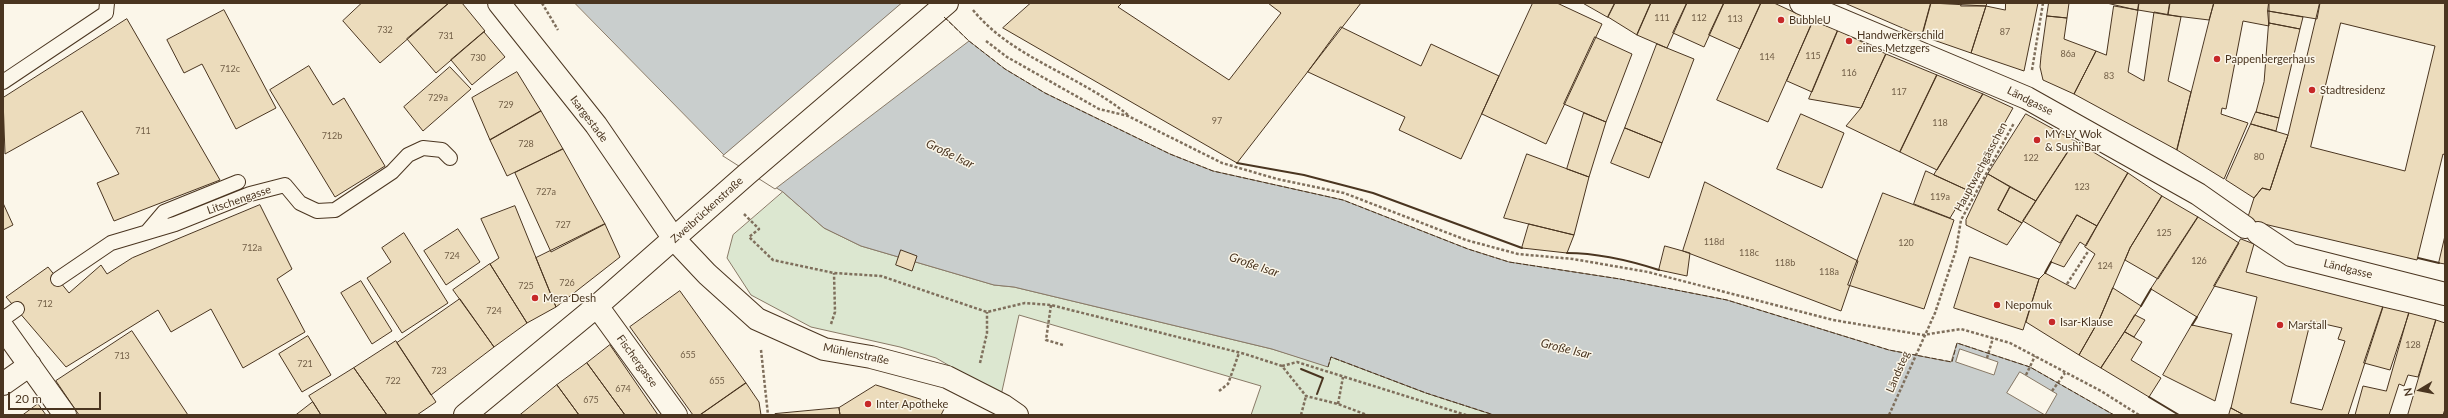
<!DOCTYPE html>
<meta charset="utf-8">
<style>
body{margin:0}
#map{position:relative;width:2448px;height:418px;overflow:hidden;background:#fbf6e9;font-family:Lato,sans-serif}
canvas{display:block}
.frame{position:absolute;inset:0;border:4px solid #4a3520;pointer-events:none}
.north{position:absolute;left:2400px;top:370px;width:40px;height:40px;-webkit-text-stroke:3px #fbf6e9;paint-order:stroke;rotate:260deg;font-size:11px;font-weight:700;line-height:16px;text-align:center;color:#4a3520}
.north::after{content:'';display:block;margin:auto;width:14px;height:18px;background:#4a3520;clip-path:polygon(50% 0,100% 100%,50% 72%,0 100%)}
.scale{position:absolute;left:8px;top:392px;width:93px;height:18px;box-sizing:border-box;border:2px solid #4a3520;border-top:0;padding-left:5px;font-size:12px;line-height:14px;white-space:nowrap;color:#4a3520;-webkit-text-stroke:3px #fbf6e9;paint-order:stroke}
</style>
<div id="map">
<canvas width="2448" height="418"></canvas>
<div class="frame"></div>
<div class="north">N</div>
<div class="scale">20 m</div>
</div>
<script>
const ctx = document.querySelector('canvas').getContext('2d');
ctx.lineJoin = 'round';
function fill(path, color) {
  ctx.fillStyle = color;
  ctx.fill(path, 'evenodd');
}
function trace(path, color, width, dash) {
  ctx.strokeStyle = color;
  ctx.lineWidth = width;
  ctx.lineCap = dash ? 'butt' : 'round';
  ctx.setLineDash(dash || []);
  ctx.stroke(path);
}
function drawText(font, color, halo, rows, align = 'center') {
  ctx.font = font + ' Lato,sans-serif';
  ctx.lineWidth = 3;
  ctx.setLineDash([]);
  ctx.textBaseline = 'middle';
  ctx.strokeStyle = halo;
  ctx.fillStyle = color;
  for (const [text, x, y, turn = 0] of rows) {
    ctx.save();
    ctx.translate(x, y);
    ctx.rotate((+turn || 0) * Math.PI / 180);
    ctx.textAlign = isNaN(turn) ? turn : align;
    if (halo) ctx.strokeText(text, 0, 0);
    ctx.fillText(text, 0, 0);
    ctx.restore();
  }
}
const green = new Path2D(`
 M783,192l41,36 37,18 133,39 20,2 258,62 56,17 3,-9 95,36 68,22h-243l10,-29 -242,-71 -19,85 -38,-27 -26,-15 -36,-11 -89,-20 -60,-32 -24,-37 6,-23z`);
const water = new Path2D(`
 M575,3h355l39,38 36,28 40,24 125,61 43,17 130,29 125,49 41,13 111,17 107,21 162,50 62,12 6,-19 73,24 84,48h-620l-68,-22 -95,-36 -3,10 -56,-18 -258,-62 -20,-2 -133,-39 -37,-18 -41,-36 -57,-35z`);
const pier = new Path2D(`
 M902,3h28l39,38 -194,148 -52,-33z
 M1960,349l38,13 -4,13 -38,-13z
 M2020,372l37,22 -12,21 -38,-22z`);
const building = new Path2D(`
 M362,3h87l-69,60 -37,-42z
 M449,3h13l23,28 -49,42 -29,-34z
 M1031,3h91l-4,4 111,73 52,-67 -13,-10h93l-124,160 -234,-135z
 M1533,3h24l45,21 -56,120 -64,-30z
 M1583,3h32l-7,14z
 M1615,3h36l-14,32 -29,-18z
 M1651,3h36l-20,45 -30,-13z
 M1687,3h37l-20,44 -31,-14z
 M1724,3h37l-21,46 -31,-14z
 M1761,3h13l39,18 -45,101 -51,-22z
 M1845,3h86l-9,33z
 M1931,3l55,3 -15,47 -49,-17z
 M1962,3h25l-1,3h-25z
 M2006,3h32l-14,68 -53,-18 15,-47 19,4z
 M2049,3h20l-2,15 -20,-2z
 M2107,3h32l-1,7z
 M2139,3h31l-2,12 -30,-5z
 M2170,3h44l-5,17 -41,-5z
 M2214,3h55v23l-26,-5 -17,88 -4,-1 -1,6 27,9 -24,56 -47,-29z
 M2269,3h51l-3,16 -49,-8z
 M2320,3h125v152l-2,-1 -26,106 -170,-40 7,-22 8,-10 8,2 18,-55zM2341,23l94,23 -30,125 -94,-24z
 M2114,6l24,4 -10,62 16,9 10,-69 27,5 -13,64 23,11 -14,58 -103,-56 22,-43 10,4z
 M224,10l52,98 -40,21 -34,-65 -18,9 -17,-33z
 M2268,11l35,6 -3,12 -31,-6z
 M2047,16l20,2 -3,21 32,12 -22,43 -31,-14 -3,-13 1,-11z
 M127,19l93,161 -106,41 -17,-38 22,-9 -37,-63 -77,43 -2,-56z
 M1813,21l25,9 -26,62 -25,-11z
 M2269,23l31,6 -21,89 -23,-6 8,-30z
 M1341,27l80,39 10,-22 68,32 -38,83 -62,-29 6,-13 -97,-45z
 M1838,30l48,24 -25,54 -52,-9z
 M484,32l21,25 -33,28 -21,-25z
 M1595,37l37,17 -26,68 -42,-18z
 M1657,44l37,15 -32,84 -37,-15z
 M1886,54l51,21 -37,77 -54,-26 15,-18z
 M309,66l24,39 11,-7 41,68 -50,31 -65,-107z
 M450,67l21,22 -48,42 -19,-24z
 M517,72l24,39 -51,29 -18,-42z
 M1937,75l46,19 -46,76 -37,-18z
 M1983,94l30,14 -46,82 -33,-15z
 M541,111l22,38 -56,27 -17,-36z
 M2256,112l23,6 -3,13 -25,-7z
 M1584,113l22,9 -17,55 -22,-8z
 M1801,114l43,19 -22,55 -45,-19z
 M2026,114l49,27 -39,60 -48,-27z
 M2251,124l37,11 -18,55 -8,-2 -8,10 -28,-18z
 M1625,128l37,15 -13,35 -38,-15z
 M2075,141l53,32 -31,53 -20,-11 -17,28 -37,-22z
 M563,149l42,75 -54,28 -36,-79z
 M1527,154l62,23 -15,58 -70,-17z
 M1926,171l41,19 -17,28 -36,-14z
 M2128,173l34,23 -32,52 -31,72 -20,35 -53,-33 13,-43 6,-6 30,16 20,-35 -10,-7z
 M1988,174l22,13 -12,23 24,13 -15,22 -41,-20v-5z
 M1705,182l153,79 -17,50 -158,-60z
 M2010,187l26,14 -14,22 -24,-13z
 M1883,193l71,27 -30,89 -76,-24z
 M2162,196l36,21 -40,62 -33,-19 5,-12z
 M3,203l10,22 -10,5z
 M260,205l32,64 -15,10 28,53 -62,36 -32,-59 -40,23 -13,-22 -92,57 -60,-70 42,-30 21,26 32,-28 6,9 25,-16z
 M515,206l41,101 -29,16 -37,-59 9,-6 -18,-39z
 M2077,215l20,11 -11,20 -6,-4 -16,25 -13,-5z
 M2198,217l41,26 -42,74 -46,-28z
 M605,224l15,33 -64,50 -20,-49z
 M1529,224l45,11 -7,18 -45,-5z
 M458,229l22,33 -34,23 -22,-34z
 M404,233l44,70 -46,30 -35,-55 24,-16 -9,-14z
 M2445,236v28l-6,-1z
 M2241,239l13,5 -8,28 137,35 -35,108h-104l-13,-7 26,-111 -43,-11zM2311,321l31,7 -4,11 7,2 -23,69 -31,-7z
 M1665,246l25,7 -3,23 -28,-6z
 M901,250l16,6 -5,15 -16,-6z
 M1970,257l69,22 -16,51 -69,-22z
 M490,264l37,59 -33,24 -41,-57z
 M361,281l31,50 -20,13 -31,-51z
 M2113,288l28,18 -40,62 -22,-13 20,-35z
 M680,291l66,92 -46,32h-7l-63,-88z
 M460,299l34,48 -63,48 -34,-52z
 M2383,307l26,6 -19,57 -26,-7z
 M2409,313l27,7 -18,57 -10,-2 -4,11 -5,-2 -10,31h-34l8,-29 23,5z
 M2135,315l10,5 -11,17 -9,-5z
 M2436,320l9,3v86l-2,6h-35z
 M2192,325l40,9 -17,67 -52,-26z
 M132,331l56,84h-109l-23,-34z
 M2125,332l17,10 -11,18 30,18 -12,19 -48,-29z
 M308,336l23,39 -29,17 -23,-38z
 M396,341l40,61 -19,13h-30l-33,-47z
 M610,345l48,70h-33l-38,-52z
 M587,363l38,52h-46l-22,-30z
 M354,368l33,47h-66l-12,-19z
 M746,383l13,19 2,13h-61z
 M557,385l22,30h-59z
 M876,385l69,22 -4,8h-101l-1,-7z
 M313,402l8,13h-25z
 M38,404l8,11h-23z
 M839,408l1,7h-65v-1z
 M2231,408l13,7h-15z`);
const path = new Path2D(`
 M542,3l16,27
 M973,10c40,49 107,65 155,105
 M986,41l21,16 92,52 29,7 94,47 55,16 67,14 122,47 52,14 55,5 75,13 185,48 90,15 38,-6 49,14 91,48 38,24
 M2032,70l11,-67
 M744,214l15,15 -10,8 24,23 61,13 47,3 106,36 38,-9 26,2 194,49 37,12 24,30 32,8 29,11
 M2067,284l22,-34
 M1051,305l-5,35 17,5
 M831,324l4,-12 -1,-39
 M761,350l7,65
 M1987,358l6,-20
 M980,363l7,-30v-21
 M1282,366l15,-4 169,53
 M2026,375l9,-19
 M1219,391l9,-7 11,-31
 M2052,391l13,-18
 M1338,404l5,-27
 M1301,415l5,-19
 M1889,415l46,-102 21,-63 5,-30 53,-97`);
const service = new Path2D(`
 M3,82l103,-69 1,-10
 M147,232l17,-20 74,-30
 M58,279l53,-36 64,-19 75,-30 35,-9 15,18 17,8 18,-1 57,-38 16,-17 15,-7 19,2 8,8
 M3,319l14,-10`);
const minor = new Path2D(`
 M499,3l97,122 78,114 33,35 50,45 67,30 47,8 76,20 57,29 13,9
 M1801,3l226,95 171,96 47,33
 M2258,233l33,22 154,39
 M597,306l79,109
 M3,328l62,87
 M3,384l27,-19`);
const tertiary = new Path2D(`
 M465,415l132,-109 150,-132 200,-171`);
const fence = new Path2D(`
 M944,17l25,24 36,28 40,24 125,61 43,17 130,29 125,49 41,13 111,17 107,21 162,50 63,12 5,-19 73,24 84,48
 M1328,367l3,-10 95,36 68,22`);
const wall = new Path2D(`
 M1237,163l67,12 69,18 149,55
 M1567,253c32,0 61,7 92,17
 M2418,258l21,5
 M2045,273l6,-11
 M2141,306l10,-17
 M2192,325l5,-8
 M1301,369l22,9 -6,16
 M2149,397l30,18`);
const markers = [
 [1781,20,4,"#c62828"],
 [1849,41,4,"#c62828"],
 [2217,59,4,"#c62828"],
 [2312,90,4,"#c62828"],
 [2037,140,4,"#c62828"],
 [535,298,4,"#c62828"],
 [1997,305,4,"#c62828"],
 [2052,322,4,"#c62828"],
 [2280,325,4,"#c62828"],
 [868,404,4,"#c62828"]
];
const numberNames = [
 ["111",1662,18],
 ["112",1699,18],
 ["113",1735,19],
 ["732",385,30],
 ["87",2005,32],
 ["731",446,36],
 ["86a",2068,54],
 ["115",1813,56],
 ["114",1767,57],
 ["730",478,58],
 ["712c",230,69],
 ["116",1849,73],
 ["83",2109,76],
 ["117",1899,92],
 ["729a",438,98],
 ["729",506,105],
 ["97",1217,121],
 ["118",1940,123],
 ["711",143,131],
 ["712b",332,136],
 ["728",526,144],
 ["80",2259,157],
 ["122",2031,158],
 ["123",2082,187],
 ["727a",546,192],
 ["119a",1940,197],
 ["727",563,225],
 ["125",2164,233],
 ["118d",1714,242],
 ["120",1906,243],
 ["712a",252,248],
 ["118c",1749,253],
 ["724",452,256],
 ["126",2199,261],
 ["118b",1785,263],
 ["124",2105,266],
 ["118a",1829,272],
 ["726",567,283],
 ["725",526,286],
 ["712",45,304],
 ["724",494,311],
 ["128",2413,345],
 ["655",688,355],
 ["713",122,356],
 ["721",305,364],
 ["723",439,371],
 ["722",393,381],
 ["655",717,381],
 ["674",623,389],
 ["675",591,400]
];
const poiNames = [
 ["BubbleU",1789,20],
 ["Handwerkerschild",1857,35],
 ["eines Metzgers",1857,48],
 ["Pappenbergerhaus",2225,59],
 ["Stadtresidenz",2320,90],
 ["MY LY Wok",2045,134],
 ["& Sushi Bar",2045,147],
 ["Mera Desh",543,298],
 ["Nepomuk",2005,305],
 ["Isar-Klause",2060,322],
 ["Marstall",2288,325],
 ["Inter Apotheke",876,404]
];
const streetNames = [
 ["Ländgasse",2030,101,27],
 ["Isargestade",589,119,53],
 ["Hauptwachgässchen",1981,167,-62],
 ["Litschengasse",239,200,-19],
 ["Zweibrückenstraße",707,210,-42],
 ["Ländgasse",2348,269,14],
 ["Mühlenstraße",856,354,12],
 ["Fischergasse",637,361,54],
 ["Ländsteg",1898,372,-67]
];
const waterNames = [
 ["Große Isar",950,154,26],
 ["Große Isar",1254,265,19],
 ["Große Isar",1566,349,14]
];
fill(green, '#dce7d0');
trace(green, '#887966', 1);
fill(water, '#c9cecd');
trace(water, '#887966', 1);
fill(pier, '#fbf6e9');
trace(pier, '#887966', 1);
fill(building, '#ecdcbc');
trace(building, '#4a3520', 1);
trace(service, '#4a3520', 16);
trace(minor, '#4a3520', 24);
trace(tertiary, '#4a3520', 24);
trace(path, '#7f6f5c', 2.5, [3, 2]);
trace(service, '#fbf6e9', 14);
trace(minor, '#fbf6e9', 22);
trace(tertiary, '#fbf6e9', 22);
trace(fence, '#4a3520', 1, [5, 2]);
trace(wall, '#4a3520', 2);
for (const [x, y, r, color] of markers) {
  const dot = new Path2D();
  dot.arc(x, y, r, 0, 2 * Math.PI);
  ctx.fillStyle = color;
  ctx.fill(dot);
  trace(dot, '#fbf6e9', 1.5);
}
drawText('9px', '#725f47', null, numberNames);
drawText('11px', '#4a3520', '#fbf6e9', poiNames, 'left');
drawText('11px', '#4a3520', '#fbf6e9', streetNames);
drawText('italic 12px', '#4a3520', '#fbf6e9', waterNames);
</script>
